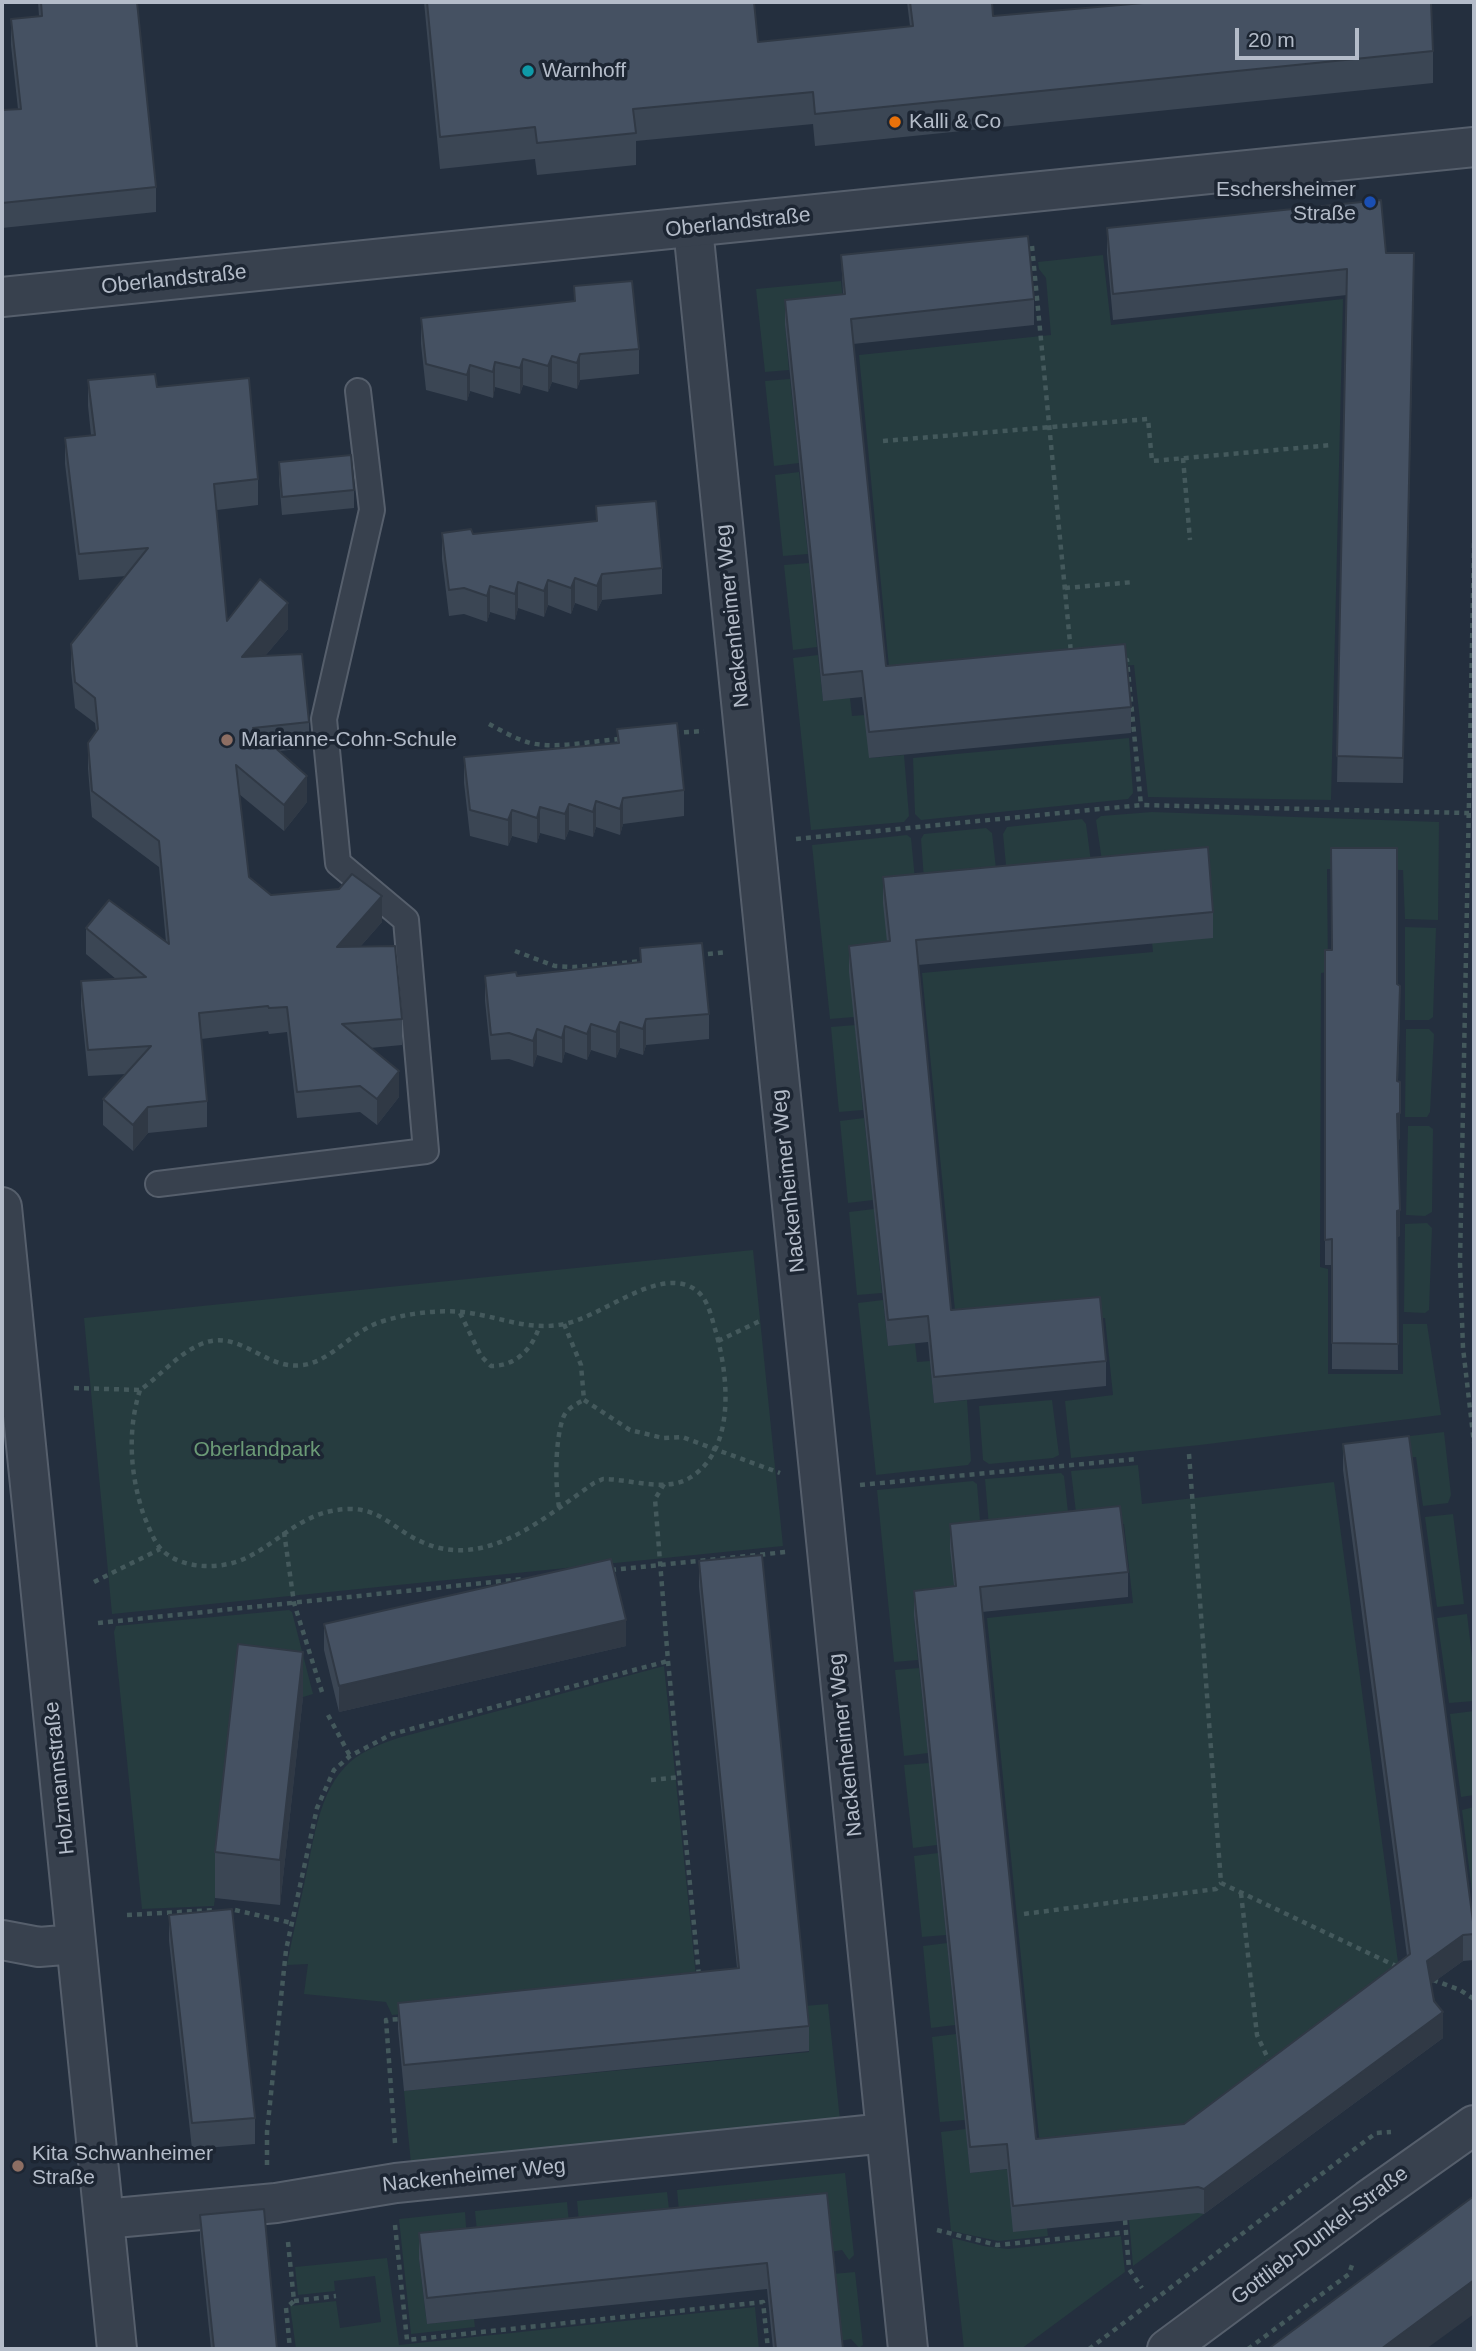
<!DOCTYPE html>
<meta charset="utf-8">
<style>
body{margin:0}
#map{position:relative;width:1476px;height:2351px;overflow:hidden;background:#242f3e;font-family:Helvetica,sans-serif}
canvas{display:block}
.frame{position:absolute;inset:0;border:4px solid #b4bcc9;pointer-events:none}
.scale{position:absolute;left:1235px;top:28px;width:124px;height:32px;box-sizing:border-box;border:4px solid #b4bcc9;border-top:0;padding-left:9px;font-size:21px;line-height:24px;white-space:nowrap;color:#b4bcc9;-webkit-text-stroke:5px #1d2633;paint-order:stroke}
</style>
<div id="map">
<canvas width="1476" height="2351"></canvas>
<div class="frame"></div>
<div class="scale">20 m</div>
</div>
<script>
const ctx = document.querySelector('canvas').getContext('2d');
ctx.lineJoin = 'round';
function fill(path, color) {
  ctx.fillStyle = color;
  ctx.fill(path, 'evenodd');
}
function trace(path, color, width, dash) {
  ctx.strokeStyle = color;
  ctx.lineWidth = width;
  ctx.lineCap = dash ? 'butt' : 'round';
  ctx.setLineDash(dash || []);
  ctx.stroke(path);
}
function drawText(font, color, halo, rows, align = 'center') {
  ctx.font = font + ' Helvetica,sans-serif';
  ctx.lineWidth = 7;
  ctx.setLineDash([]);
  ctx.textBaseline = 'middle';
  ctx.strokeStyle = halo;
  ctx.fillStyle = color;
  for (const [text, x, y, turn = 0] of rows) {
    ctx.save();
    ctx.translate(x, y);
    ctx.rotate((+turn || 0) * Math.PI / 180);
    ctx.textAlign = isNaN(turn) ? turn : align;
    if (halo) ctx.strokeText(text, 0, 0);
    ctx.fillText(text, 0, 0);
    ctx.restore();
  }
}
const green = new Path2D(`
 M1103,255l8,70 232,-26 -12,501 -183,-3 -14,-132 -243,23 -32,-333 192,-20 -5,-57 -7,-9 -1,-7z
 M841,281l4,39 -60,5 4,45 -24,2 -9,-83z
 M790,379l9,84 -25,3 -9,-85z
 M799,472l9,82 -25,2 -8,-81z
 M809,563l8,84 -24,3 -9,-85z
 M818,655l5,45 27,-2 2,18 13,-1 5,43 34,-3 5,61 -5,6 -93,8 -18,-172z
 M1129,738l4,55 -5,6 -207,21 -6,-6 -2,-56z
 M1152,812l287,10 -1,98 -33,-1 -2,-49 -76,-1 1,103 -7,1 -1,294 8,2v105h75v-50h24l14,91 -241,30 -129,13 -6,-57 48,-6 -8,-77 -148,13 -35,-358 231,-21 -8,-78 -41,1 -8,-55 5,-4z
 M1082,819l4,5 7,53 -85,9 -5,-52 4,-7z
 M986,828l6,5 6,53 -73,7 -4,-54 3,-5z
 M907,835l4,3 6,62 -29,48 -34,69 -24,2 -18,-174z
 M1405,927l31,1 -3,89 -4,3h-24z
 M855,1025l8,85 -24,2 -8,-85z
 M1406,1029h23l5,5 -4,78 -3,5h-22z
 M864,1118l9,82 -25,3 -8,-82z
 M1408,1126h21l4,3 -1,83 -7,4 -19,-1z
 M874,1209l8,84 -25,2 -8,-83z
 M1427,1223l5,5 -3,82 -4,3 -21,-1 1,-88z
 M753,1250l30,296 -671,68 -28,-296z
 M883,1300l5,46 27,-3 2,19 13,-1 4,42 33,-3 4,61 -3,4 -92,10 -18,-172z
 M1052,1400l7,55 -6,3 -64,6 -6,-4 -4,-54z
 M1444,1432l7,63 -3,8 -25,3 -7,-49 -72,8 -2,-21z
 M1138,1465l4,39 192,-22 66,495 -222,166 -137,14 -54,-539 146,-15 -9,-79 -46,5 -7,-58z
 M1061,1473l3,3 6,54 -80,8 -5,-59z
 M973,1481l4,3 5,61 -28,50 -40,22 4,43 -24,2 -17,-172z
 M1453,1514l11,90 -27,3 -12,-90z
 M289,1610l3,2 21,82 -10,3 -65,-7 -24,216 -72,3 -28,-277 2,-6z
 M1467,1614l7,60v27l-25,2 -12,-85z
 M664,1666l33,320 -305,29 -6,-13 -82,-8 4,-30 -21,1c5,-28 12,-56 18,-85 9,-39 13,-89 45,-118 14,-12 31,-18 48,-24z
 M919,1668l9,85 -24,3 -9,-86z
 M1474,1711v84l-13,2 -11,-83z
 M929,1763l8,82 -24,3 -9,-83z
 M1474,1807v93h-1l-11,-90z
 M938,1853l8,82 -24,2 -8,-81z
 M947,1943l8,82 -24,3 -8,-82z
 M828,2004l13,126 -430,34 -7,-73 405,-39 -5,-46z
 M956,2034l9,86 -25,2 -8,-85z
 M966,2129l4,44 37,-4 40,59 1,8 -50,5 -47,-10 -10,-99z
 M845,2173l9,82 -5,5 -7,-10 -12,2 -149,-19 -4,-43z
 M667,2192l5,42 -91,9 -4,-42z
 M567,2202l4,42 -92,9 -4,-42z
 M465,2212l3,42 -49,5 8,65 47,-5 1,8 -64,7 -12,-115z
 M1197,2212l7,2 -71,52 -4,-47z
 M1121,2236l4,36 -104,77h-57l-12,-111 32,8 24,3z
 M387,2258l12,87 356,-38 4,42h-463l-6,-43 46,-5 4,27 41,-6 -6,-46 -41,5 1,10 -37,4 -3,-28z
 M855,2272l8,73 -4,3 -8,-9 -12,2 -7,-67z`);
const path = new Path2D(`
 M1032,246l39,407
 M883,441l265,-22 4,42 180,-16
 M1183,458l7,82
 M1474,543l-14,720 3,85 11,95
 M1065,588l69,-6
 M1124,660h3l14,145
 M489,724c13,7 27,15 41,19 28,6 61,-2 90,-4
 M674,733l30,-2
 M796,839l345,-34 328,8
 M515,951l40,15 19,1 70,-6
 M698,955l29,-3
 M460,1313l21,43 10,10c24,0 41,-16 48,-39
 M564,1324l17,41 3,35
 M718,1341l44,-21
 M74,1388l66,2c20,-14 37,-35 59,-45 40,-19 65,26 104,20 24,-3 43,-26 64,-37 10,-6 23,-9 35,-12 25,-5 54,-7 79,-1 29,6 53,15 83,9 37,-7 88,-53 125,-38 18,8 21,26 26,43 13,43 22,119 -24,148 -24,16 -61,2 -88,2l-9,4c-49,34 -108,88 -172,59 -26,-11 -41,-33 -71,-33 -47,0 -68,31 -105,49 -25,12 -65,12 -85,-9 -7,-7 -13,-24 -17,-33 -14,-41 -17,-85 -4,-126
 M584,1400l46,30 33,8 19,-1 98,36
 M1189,1454l32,429 177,84
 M664,1484l-9,15 13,162 31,315
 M860,1485l276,-26
 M559,1507c-4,-24 -4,-66 4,-89 3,-9 13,-14 21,-18
 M284,1532l10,71 28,89
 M611,1570l175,-18
 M94,1582l66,-33
 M98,1623l424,-44
 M328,1715l22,41
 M651,1780l29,-3
 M1241,1893l16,142 13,28
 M235,1910l57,13
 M1024,1914l192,-25 5,-6
 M127,1915l87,-5
 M1433,1980l27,10 14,9
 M395,2143l-9,-123 16,-1
 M267,2165v-33l19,-182 31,-142 17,-38 16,-14 42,-22 276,-73
 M1125,2220l4,49 13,19
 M395,2225l12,115 356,-38 5,47
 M937,2230l60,15 129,-13
 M288,2242l6,59 -8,7 4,41
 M294,2301l42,-5
 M1089,2349l287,-216 15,-1
 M1248,2349l101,-75 3,-9`);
const service = new Path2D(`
 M158,1184l268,-33 -20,-231 -68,-57 -14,-144 48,-209 -14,-119`);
const minor = new Path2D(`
 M693,228l215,2121
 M2,1207l115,1142
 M2,1940l37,7 37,-3
 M104,2219l172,-16 120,-20 490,-50`);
const tertiary = new Path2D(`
 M2,297l1472,-150
 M1167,2349l201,-149 106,-75`);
const wall = new Path2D(`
 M38,2h99l19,185v25l-154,16v-118l16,-1 -7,-64v-26l28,-3z
 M424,2h330l4,40 152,-16 -3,-24h85l1,14 440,35v32l-618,63 -2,-22 -177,17v24l-99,10 -2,-16 -95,10z
 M1107,228l279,25 28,26 -11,504 -66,-1 10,-487 -234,25 -6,-66z
 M841,255l193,44v26l-181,19 33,322 245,41v26l-262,25 -7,-61 -39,4 -38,-376v-25l58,-6z
 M574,286l65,63v25l-59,6 -3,9 -25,-7 -4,10 -25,-7 -3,9 -25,-7 -2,11 -23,-7 -3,10 -41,-11 -5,-46v-26l153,-17z
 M88,380l69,7 101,92v26l-41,5 10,111 61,8 -23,27 44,66v26l-30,3 28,51 -23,29 -45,-37 10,83 22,18 111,27 -22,25 42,72v26l-32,3 29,49 -22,28 -17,-13 -63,6 -10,-86 -18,2 -1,-3 -67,8 6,62v26l-59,6 -15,18 -30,-26v-26l23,-25 -38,2 -7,-70v-25l35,-2 -30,-25v-26l80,14 -7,-75 -67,-50 -4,-48v-26l8,-12 -1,-8 -20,-15 -4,-38v-26l55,-68 -47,4 -14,-116v-26l26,-3 -3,-29z
 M279,462l75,28v18l-72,7 -3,-35z
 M596,506l66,62v26l-60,6 -5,11 -22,-8 -4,11 -23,-9 -4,12 -26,-9 -3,12 -25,-8 -3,10 -23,-8 -15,2 -7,-57v-26l31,1 123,-12z
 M617,729l67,61v26l-61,8 -3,11 -24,-8 -3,10 -24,-7 -4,10 -25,-7 -3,10 -25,-7 -4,10 -38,-10 -6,-53v-26l153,-14z
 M883,877l330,35v26l-295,27 33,345 155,51v25l-172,17 -6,-61 -40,4 -39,-374v-26l38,-4 -4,-39z
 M640,948l69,66v25l-63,6 -3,10 -23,-7 -4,10 -25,-8 -4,10 -22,-8 -3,11 -25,-8 -4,12 -24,-8 -18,1 -6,-59v-25h32l123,-13z
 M1397,984l3,27 -2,70 2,58 -2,1 2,96 -3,1 1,133 -66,-1v-104h-7v-91z
 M1343,1444l131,485v31l-11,1 -32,23 12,54 -239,176 -6,-1 -185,19 -6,-63 -37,4 -56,-557v-25l40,-5 -4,-37v-25l178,48v25l-146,15 54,527 148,-15 223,-168 -64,-486z
 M699,1561l110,465v25l-405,40 -6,-62v-26l339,-35 -38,-381z
 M324,1624l302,22 -287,66 -15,-62z
 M303,1697l-23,208 -65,-7v-46z
 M169,1915l86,203v26l-63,5 -23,-208z
 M827,2193l16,156h-70l-6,-60 -340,35 -8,-65v-26z
 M200,2215l77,134h-66l-11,-108z`);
const shadedWall = new Path2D(`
 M1414,253v26l-11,504v-25z
 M580,354v26l-3,9v-26z
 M552,356v26l-4,10v-26z
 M523,359v26l-3,9v-26z
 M495,362v25l-2,11v-26z
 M470,365v26l-3,10v-26z
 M602,574v26l-5,11v-25z
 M575,578v25l-4,11v-26z
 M548,580v25l-4,12v-26z
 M518,582v26l-3,12v-26z
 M490,586v26l-3,10v-26z
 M288,603v26l-46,54v-26z
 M307,776v26l-23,29v-26z
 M623,798v26l-3,11v-26z
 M596,801v26l-3,10v-25z
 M569,804v26l-4,10v-26z
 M540,807v26l-3,10v-25z
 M512,810v26l-4,10v-26z
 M382,896v26l-45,51v-26z
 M646,1019v26l-3,10v-26z
 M620,1022v26l-4,10v-26z
 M591,1024v26l-4,10v-26z
 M565,1026v26l-3,11v-25z
 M537,1029v26l-4,12v-26z
 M399,1071v26l-22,28v-26z
 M1400,1082v57l-3,1v-26z
 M148,1107v26l-15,18v-26z
 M1400,1210v26l-3,1v-26z
 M626,1620v26l-287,66v-26z
 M303,1652v45l-23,208v-45z
 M1463,1935v26l-36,26v-26z
 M1443,2012v26l-239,176v-25z
 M1474,2280v34l-48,35h-45z`);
const building = new Path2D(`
 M41,2h96l19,185 -154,16v-93l19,-1 -10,-90 31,-3z
 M427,2h327l4,40 155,-16 -3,-24h82l1,14 162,-14h276l2,49 -618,63 -2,-22 -180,17 3,24 -99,10 -2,-16 -95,10z
 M1381,200l5,53h28l-11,505 -66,-2 10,-487 -234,25 -6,-66z
 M1028,236l6,63 -183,20 35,347 239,-22 6,63 -262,25 -7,-61 -39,4 -38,-375 60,-6 -4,-39z
 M632,281l7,68 -59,5 -3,9 -25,-7 -4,10 -25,-7 -3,9 -25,-6 -2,10 -23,-7 -3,10 -41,-11 -5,-46 154,-17 -1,-15z
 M155,374l2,13 92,-9 9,101 -44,5 13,137 33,-42 28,24 -46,54 60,-3 7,68 -56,6 54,48 -23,29 -48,-40 13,112 22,18 68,-6 13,-15 30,22 -45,51 58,-1 7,73 -60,5 57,47 -22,28 -17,-13 -63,6 -10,-85 -18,1 -1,-2 -69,7 8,88 -59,6 -15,18 -30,-26 48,-53 -63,4 -7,-69 65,-4 -60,-49 23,-28 60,44 -10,-103 -67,-50 -4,-48 10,-14 -3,-31 -20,-16 -4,-38 77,-96 -69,6 -14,-116 30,-3 -7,-55z
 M351,455l3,35 -72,7 -3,-35z
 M656,501l6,67 -60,6 -5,12 -22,-8 -4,10 -23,-8 -4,11 -26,-9 -3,12 -25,-8 -3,10 -23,-8 -15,2 -7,-57 29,-4 2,5 124,-13 -1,-15z
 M677,723l7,67 -61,8 -3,11 -24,-8 -3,11 -24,-8 -4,10 -25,-7 -3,11 -25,-8 -4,10 -38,-10 -6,-53 155,-14 -2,-14z
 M1208,847l5,65 -297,28 35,370 149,-13 6,64 -172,16 -6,-61 -40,4 -39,-374 41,-5 -7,-64z
 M1331,848h66v136l3,2 -3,95 3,1v31l-3,1 3,96 -3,1 1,133 -66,-1v-104l-7,1v-290h7z
 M702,943l7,71 -63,5 -3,10 -23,-7 -4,10 -25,-8 -4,10 -22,-8 -3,12 -25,-9 -4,12 -24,-8 -18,2 -6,-59 31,-4 1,4 124,-14 -1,-14z
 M1409,1436l65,493v5l-11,1 -36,26 7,40 9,11 -239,177 -6,-2 -185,19 -6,-62 -37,3 -56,-556 42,-5 -6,-62 170,-18 8,66 -148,15 56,552 148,-15 226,-170 -67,-510z
 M762,1555l47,471 -405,39 -6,-62 341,-35 -40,-407z
 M611,1559l15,61 -287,66 -15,-62z
 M238,1644l65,8 -23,208 -65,-8z
 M232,1909l23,209 -63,5 -23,-208z
 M827,2193l16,156h-67l-9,-86 -340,35 -8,-65z
 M1474,2196v84l-93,69h-113z
 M264,2209l13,140h-63l-14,-134z`);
const markers = [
 [528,71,7,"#0f9aa8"],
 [895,122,7,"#e8710a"],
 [1370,202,7,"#1a4fb4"],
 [227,740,7,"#8d6e63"],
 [18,2166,7,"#8d6e63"]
];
const poiNames = [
 ["Warnhoff",542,71],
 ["Kalli & Co",909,122],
 ["Eschersheimer",1356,190,"right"],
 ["Straße",1356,214,"right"],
 ["Marianne-Cohn-Schule",241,740],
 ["Kita Schwanheimer",32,2154],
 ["Straße",32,2178]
];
const streetNames = [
 ["Oberlandstraße",738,223,-6],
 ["Oberlandstraße",174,280,-6],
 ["Nackenheimer Weg",733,616,-96],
 ["Nackenheimer Weg",789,1181,-96],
 ["Nackenheimer Weg",846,1745,-96],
 ["Holzmannstraße",60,1778,-96],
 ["Nackenheimer Weg",474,2176,-6],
 ["Gottlieb-Dunkel-Straße",1320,2236,-37]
];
const parkNames = [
 ["Oberlandpark",257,1450]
];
fill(green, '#263c3f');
trace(service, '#565f6c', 28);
trace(minor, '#565f6c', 42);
trace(tertiary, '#565f6c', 42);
trace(path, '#44595c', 4.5, [5, 5]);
trace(service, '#38414e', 24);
trace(minor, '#38414e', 38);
trace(tertiary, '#38414e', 38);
fill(wall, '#3b4654');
fill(shadedWall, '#303945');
fill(building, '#455162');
trace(building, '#303945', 2);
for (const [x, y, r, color] of markers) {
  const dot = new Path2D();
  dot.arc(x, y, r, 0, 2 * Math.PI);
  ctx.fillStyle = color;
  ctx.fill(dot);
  trace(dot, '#1d2633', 2.5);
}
drawText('21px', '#b4bcc9', '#1d2633', poiNames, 'left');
drawText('21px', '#b4bcc9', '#1d2633', streetNames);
drawText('21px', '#6b9a76', '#1d2633', parkNames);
</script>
